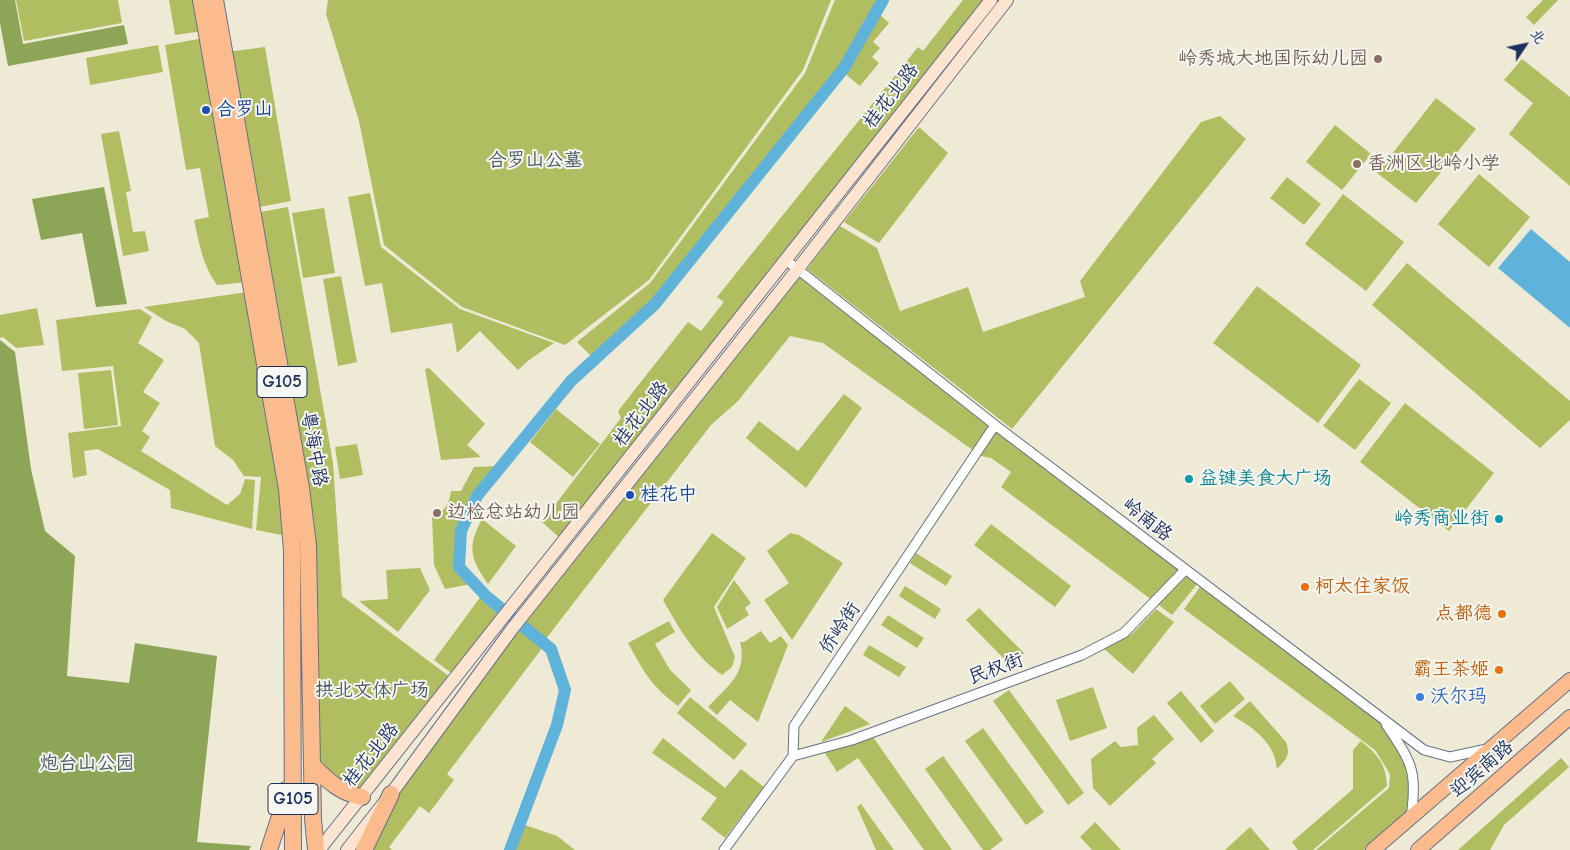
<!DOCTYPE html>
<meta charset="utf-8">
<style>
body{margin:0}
#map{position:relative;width:1570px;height:850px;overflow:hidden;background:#eeead5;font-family:"Comic Neue","LXGW WenKai TC",sans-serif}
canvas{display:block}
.north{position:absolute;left:1500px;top:20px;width:50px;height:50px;-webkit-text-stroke:4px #f6f6f2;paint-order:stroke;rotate:56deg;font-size:14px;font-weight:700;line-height:20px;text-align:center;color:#1b2f5e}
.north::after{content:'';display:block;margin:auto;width:18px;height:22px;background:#1b2f5e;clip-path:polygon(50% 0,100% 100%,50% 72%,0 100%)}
</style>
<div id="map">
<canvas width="1570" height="850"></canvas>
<div class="north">北</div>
</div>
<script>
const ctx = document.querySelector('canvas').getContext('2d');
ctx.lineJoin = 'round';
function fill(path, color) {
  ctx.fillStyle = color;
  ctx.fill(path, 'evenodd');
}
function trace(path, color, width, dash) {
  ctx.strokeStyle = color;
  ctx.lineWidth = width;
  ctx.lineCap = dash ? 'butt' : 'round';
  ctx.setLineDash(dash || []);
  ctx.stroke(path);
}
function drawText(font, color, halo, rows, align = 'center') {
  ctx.font = font + ' "Comic Neue","LXGW WenKai TC",sans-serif';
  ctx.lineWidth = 4;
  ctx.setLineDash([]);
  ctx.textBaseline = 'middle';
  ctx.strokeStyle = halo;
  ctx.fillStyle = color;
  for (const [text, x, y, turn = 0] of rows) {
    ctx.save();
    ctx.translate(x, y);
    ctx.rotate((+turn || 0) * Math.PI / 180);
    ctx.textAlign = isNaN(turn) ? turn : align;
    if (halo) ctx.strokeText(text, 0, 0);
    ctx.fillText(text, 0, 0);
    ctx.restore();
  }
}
const green = new Path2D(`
 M16,0h102l4,23 -98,18z
 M169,0h28l6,31 -28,4z
 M328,0h503l-28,70 -154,210 -84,65 -103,-38 -78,-62 -25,-124 -33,-107z
 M835,0h46l-38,65 -190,239 -60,54 -16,-16 73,-59 155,-210z
 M963,0h26l-427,540 -20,-18 79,-104 -3,-7 70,-89 13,9 23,-29 -7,-5 201,-250 5,4z
 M1543,0h15l-24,25 -8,-8z
 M879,14l10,9 -16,19 7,6 -8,9 7,6 -19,23 -16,-13z
 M204,38l43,244 -30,3c-14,-19 -18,-42 -23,-65l15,-3 -9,-49 -14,2 -21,-125z
 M158,45l5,27 -73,13 -4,-27z
 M265,47l26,154 -37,7 -27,-156z
 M1522,59l48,38v89l-61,-52 24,-31 -29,-23z
 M1436,98l40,31 -60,74 -39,-30z
 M1220,116l26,23 -234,290 -205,-160 33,-43 37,22 23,63 68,-24 15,45 102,-35 -5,-16 121,-159z
 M1335,125l36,29 -29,36 -36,-28z
 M919,127l29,26 -69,90 -35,-21z
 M119,131l12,60 -5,1 7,40 12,-1 4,20 -26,5 -22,-122z
 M1479,174l51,43 -41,50 -51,-43z
 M1287,177l34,27 -17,21 -34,-27z
 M370,193l11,54 79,62 94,34 -25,17 -11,10 -38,-39 -23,22 -5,-30 -61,10 -9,-50 -17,3 -17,-89z
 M1343,194l61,48 -38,49 -61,-47z
 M288,207l45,256 9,133 112,84 -92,116 -47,-30 -3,-170 -57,-383z
 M324,208l11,65 -32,5 -11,-65z
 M1407,263l163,138v19l-30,28 -168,-143z
 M798,274l400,309 -26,32 -171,-128 10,-15 -20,-14 -10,-2 -158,-113 -33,-7 -52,65 -27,24 -166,215 -23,-19z
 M341,276l16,86 -19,4 -15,-87z
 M1257,286l104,79 -43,58 -105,-80z
 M247,292l40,244 -31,-6 5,-53 -17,-1 -11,-16 -18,-14 -16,-103 -14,-14 -19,-8 -22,-14z
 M37,308l7,37 -28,3 -13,-11 -3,1v-23z
 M140,309l12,8 -14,26 26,17 -21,32 17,11 -18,28 8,6 -9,14 86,54 13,-11 5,-15 10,1 -3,49 -81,-21 -1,-18 -72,-41 -14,2 3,24 -14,3 -5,-45 53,-7 -8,-60 -51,5 -6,-51z
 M429,368l56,56 -18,21 14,12 -40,3 -16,-91z
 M111,370l7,55 -34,4 -6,-56z
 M1359,379l32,24 -36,47 -32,-24z
 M844,394l18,14 -56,80 -60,-50 13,-17 39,30z
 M1405,403l89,70 -45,58 -89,-69z
 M556,409l44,35 -27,33 -43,-35z
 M357,444l6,31 -23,4 -5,-32z
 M497,466l-22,28 -17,37 -2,37 15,16 -26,5 -11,-24 -2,-49c13,-4 17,-12 19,-25h10l13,-24z
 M482,519l34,27 -28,38c-18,-26 -21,-37 -6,-65z
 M991,524l80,62 -16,21 -81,-62z
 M712,533l34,25 -32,49 21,50 -3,10 -10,8c-28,-20 -42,-45 -59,-75z
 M790,533l9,2 44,28 -51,77 -28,-40 25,-17 -22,-32z
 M916,553l36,23 -6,10 -36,-23z
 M420,568l10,22 -32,42 -39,-31 29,-2 -2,-29z
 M734,580l17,23 -6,5 4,7 -22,14 -10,-22z
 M905,586l36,23 -6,10 -36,-23z
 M1200,587l181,135 23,40 6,28 -3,25 -43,35h-48l73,-62 1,-14 -15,-24 -191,-141z
 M481,596l21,18 -48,61 -20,-15z
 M979,608l45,45 -13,13 -45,-46z
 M1156,609l18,13 -41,52 -30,-26 29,-14z
 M888,615l36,23 -7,10 -36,-23z
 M669,621l6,11 -20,12 15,26 21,20 -13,16c-27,-20 -34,-34 -50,-63z
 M518,628l25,19 -96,127 7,6 -25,33 -9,-7 -31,41 3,3h-24l27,-54z
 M761,631l9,12 11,-7 7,9 -30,77 -28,-22 -13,15 -9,-8c19,-21 40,-33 32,-65h4z
 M869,645l37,22 -7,10 -36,-22z
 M1230,681l15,18 -30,25 -15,-18z
 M1093,687l14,41 -37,13 -14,-41z
 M1009,690l75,103 -16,12 -75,-104z
 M1181,691l33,40 -13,12 -34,-40z
 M690,697l57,47 -13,16 -57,-47z
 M1250,701l36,41c5,13 0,18 -9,27 -2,-26 -23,-41 -44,-53z
 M845,706l25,18 -49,18z
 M1154,715l20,24 -22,20 4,4 -46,43 -17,-18 -2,-29 24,-18 6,6 17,-2 -1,-17z
 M983,728l61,84 -18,13 -61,-84z
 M873,737l79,113h-28l-66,-92 -21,14 -12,-19z
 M663,738l62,50 16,-19 23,18 -39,51 -24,-19 16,-21 -65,-45z
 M1361,741c17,14 25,23 26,45l-74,64h-15l-6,-8 61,-53v-39z
 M943,756l60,84 -13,10h-7l-58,-81z
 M1561,758l8,9 -65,58 -14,25h-32z
 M861,804l33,46h-18l-19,-43z
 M1095,822l26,28h-29l-12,-13z
 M525,825l32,11 18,14h-59z
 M1250,827l20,23h-45z`);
const forest = new Path2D(`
 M0,0h15l8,44 101,-19 4,19 -120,22 -8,-43z
 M104,187l23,117 -31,3 -14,-74 -41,7 -9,-41z
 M0,340l15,12 16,117 14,62 30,25 -8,120 62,7 6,-40 82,13 -20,186 54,4 -2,4h-249z`);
const water = new Path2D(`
 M1531,229l39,33v66l-72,-60z`);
const canal = new Path2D(`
 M510,850l47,-125 8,-35 -14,-41 -64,-52 -28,-30 2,-36 16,-35 94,-115 84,-77 189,-236 39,-68`);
const street = new Path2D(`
 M786,260l209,165 429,325 26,7 37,-8
 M1386,724c25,38 32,46 25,93
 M793,756l59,-16 230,-85 42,-22 61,-63
 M724,850l69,-94 1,-30 201,-301`);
const secondary = new Path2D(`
 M319,850l672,-850
 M347,850l44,-56 121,-165 285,-359 210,-270`);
const primary = new Path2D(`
 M1373,850l197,-170
 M1418,850l152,-133`);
const highway = new Path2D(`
 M201,0l86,489 5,61 1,300
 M215,0l86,488 7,57 5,274 3,31
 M314,767c14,14 27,26 48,30
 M269,850l12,-37 5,-23
 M364,850l27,-56`);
const markers = [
 [1378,59,5,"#8d6e63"],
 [206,110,5,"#1a4fb4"],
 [1357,164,5,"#8d6e63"],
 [1189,479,5,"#0f9aa8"],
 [630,495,5,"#1a4fb4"],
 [437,513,5,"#8d6e63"],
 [1499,519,5,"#0f9aa8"],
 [1305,587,5,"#e8710a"],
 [1502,614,5,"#e8710a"],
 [1499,670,5,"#e8710a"],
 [1420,697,5,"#3f7fe0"]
];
const shields = [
 [282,382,50],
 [293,799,50]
];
const shieldNames = [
 ["G105",282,382],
 ["G105",293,799]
];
const educationNames = [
 ["岭秀城大地国际幼儿园",1368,59,"right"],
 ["香洲区北岭小学",1367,164],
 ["边检总站幼儿园",447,513]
];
const streetNames = [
 ["桂花北路",891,96,-52],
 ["桂花北路",641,414,-52],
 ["粤海中路",314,449,80],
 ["岭南路",1147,520,38],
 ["侨岭街",840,628,-56],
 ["民权街",996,669,-20],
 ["桂花北路",371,755,-51],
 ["迎宾南路",1482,769,-41]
];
const transitNames = [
 ["合罗山",216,110],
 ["桂花中",640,495]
];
const parkNames = [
 ["合罗山公墓",535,161],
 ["拱北文体广场",372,691],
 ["炮台山公园",87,764]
];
const cultureNames = [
 ["益键美食大广场",1199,479],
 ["岭秀商业街",1489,519,"right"]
];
const foodNames = [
 ["柯太住家饭",1315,587,"left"],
 ["点都德",1492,614],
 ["霸王茶姬",1489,670]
];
const shopNames = [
 ["沃尔玛",1430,697]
];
fill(green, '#b0be61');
fill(forest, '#8ca557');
fill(water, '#5fb3db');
trace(canal, '#5fb3db', 12);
trace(street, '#657088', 11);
trace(secondary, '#657088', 14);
trace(primary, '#657088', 16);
trace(highway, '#657088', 18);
trace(street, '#fff', 9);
trace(secondary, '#fde4d1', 12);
trace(primary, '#fbbb8c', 14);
trace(highway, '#fbbb8c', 16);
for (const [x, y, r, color] of markers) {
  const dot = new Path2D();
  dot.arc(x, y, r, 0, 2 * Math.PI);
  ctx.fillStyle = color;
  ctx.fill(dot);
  trace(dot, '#f6f6f2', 2);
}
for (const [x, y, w] of shields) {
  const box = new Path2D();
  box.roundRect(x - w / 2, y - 15.5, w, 31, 4);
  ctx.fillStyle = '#f6f6f2';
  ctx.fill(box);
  trace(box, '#1b2f5e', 1);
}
drawText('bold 18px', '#1b2f5e', null, shieldNames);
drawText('19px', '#785e54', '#f6f6f2', educationNames, 'left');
drawText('19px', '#1b2f5e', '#f6f6f2', streetNames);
drawText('19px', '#164399', '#f6f6f2', transitNames, 'left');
drawText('19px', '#485a5f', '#f6f6f2', parkNames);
drawText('19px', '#0d838f', '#f6f6f2', cultureNames, 'left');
drawText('19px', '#c56008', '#f6f6f2', foodNames, 'right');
drawText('19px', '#366cbe', '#f6f6f2', shopNames, 'left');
</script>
